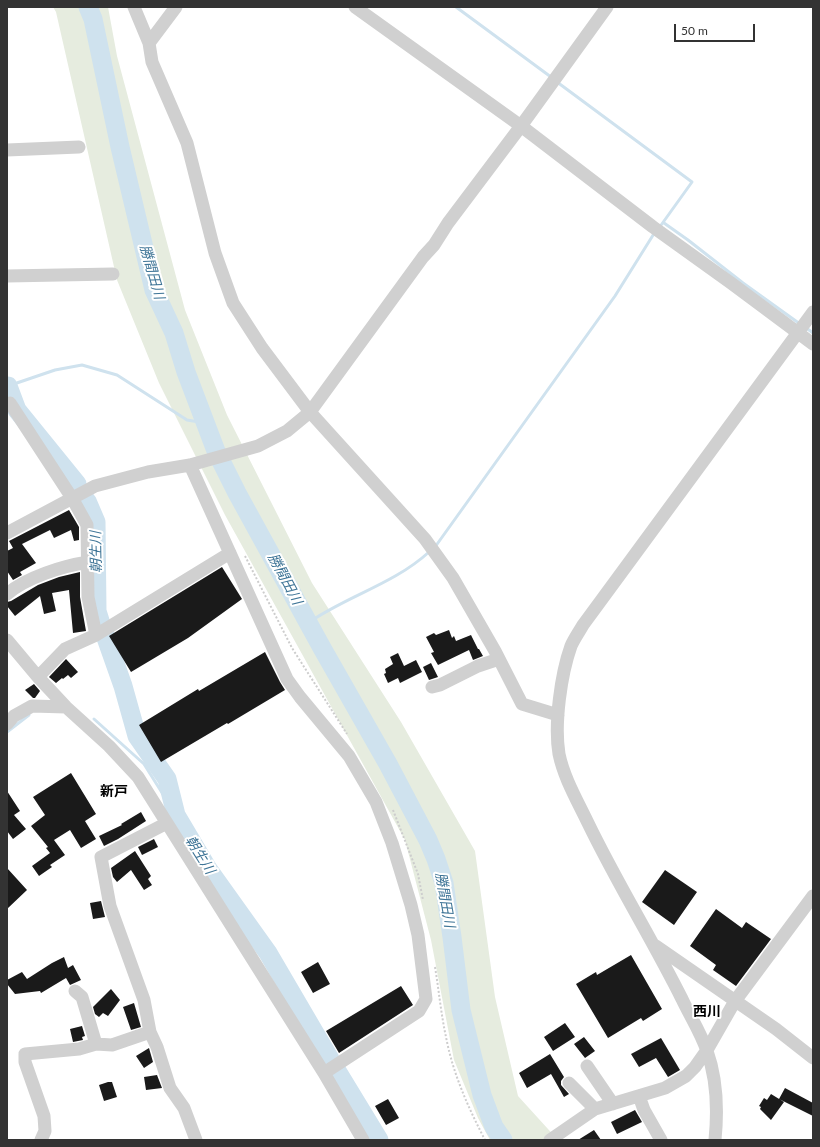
<!DOCTYPE html>
<meta charset="utf-8">
<style>
body{margin:0}
#map{position:relative;width:820px;height:1147px;overflow:hidden;background:#fff;font-family:Lato,sans-serif}
canvas{display:block}
.frame{position:absolute;inset:0;border:8px solid #333;pointer-events:none}
.scale{position:absolute;left:674px;top:24px;width:81px;height:18px;box-sizing:border-box;border:2px solid #333;border-top:0;padding-left:5px;font-size:12px;line-height:14px;white-space:nowrap;color:#333;-webkit-text-stroke:3px #fff;paint-order:stroke}
</style>
<div id="map">
<canvas width="820" height="1147"></canvas>
<div class="frame"></div>
<div class="scale">50 m</div>
</div>
<script>
const ctx = document.querySelector('canvas').getContext('2d');
ctx.lineJoin = 'round';
function fill(path, color) {
  ctx.fillStyle = color;
  ctx.fill(path, 'evenodd');
}
function trace(path, color, width, dash) {
  ctx.strokeStyle = color;
  ctx.lineWidth = width;
  ctx.lineCap = dash ? 'butt' : 'round';
  ctx.setLineDash(dash || []);
  ctx.stroke(path);
}
function drawText(font, color, halo, rows, align = 'center') {
  ctx.font = font + ' Lato,"Noto Sans JP",sans-serif';
  ctx.lineWidth = 4;
  ctx.setLineDash([]);
  ctx.textBaseline = 'middle';
  ctx.strokeStyle = halo;
  ctx.fillStyle = color;
  for (const [text, x, y, turn = 0] of rows) {
    ctx.save();
    ctx.translate(x, y);
    ctx.rotate((+turn || 0) * Math.PI / 180);
    ctx.textAlign = isNaN(turn) ? turn : align;
    if (halo) ctx.strokeText(text, 0, 0);
    ctx.fillText(text, 0, 0);
    ctx.restore();
  }
}
const green = new Path2D(`
 M53,7h55l9,49 68,254 42,105 85,168 89,139 74,129 20,146 23,99 40,44h-68l-12,-22 -24,-58 -23,-120 -26,-100 -180,-325 -66,-132 -42,-103 -61,-268z`);
const stream = new Path2D(`
 M456,7l95,70
 M557,82l135,100 -33,46
 M664,223l24,17 55,43 57,41
 M805,327l8,6
 M8,386l47,-16 27,-5 35,10 70,45 18,3
 M435,547l180,-251 40,-64
 M308,623c39,-27 86,-39 121,-71
 M94,719l50,45 32,51
 M7,732l22,-17`);
const river = new Path2D(`
 M88,7l5,12 27,128 34,143 20,43 12,39 30,79 21,42 85,155 66,116 40,76 8,19 8,24 8,54 9,73 21,85 12,32 9,13
 M7,386h1l9,24 60,74
 M87,501l9,21 1,89 5,16
 M105,635l18,51 14,50 30,43 9,36 32,54 60,84 62,106
 M337,1071l42,69`);
const building = new Path2D(`
 M69,510l10,17v13l-5,1 -3,-11 -17,8 -4,-8 -28,14 14,19 -16,9 2,3 -9,5 -6,-9v-20l6,-3 -4,-7z
 M222,567l20,32 -54,39 -57,34 -22,-36z
 M80,572v25l6,34 -13,2 -4,-43 -17,3 4,18 -12,3 -4,-18 -25,20 -8,-10v-4l4,-1 27,-16 21,-8z
 M449,630l3,8 2,-2 2,5 15,-6 7,14h1l4,7 -10,4 -4,-10 -31,15 -7,-12 3,-1 -8,-15 8,-4 2,2z
 M265,652l15,30 5,8 -57,34 -1,-1 -66,39 -22,-37 59,-36 1,2z
 M398,653l6,13 12,-6 6,12 -22,11 -2,-5 -10,5 -4,-9 2,-1 -1,-4 8,-5 -3,-7z
 M66,659l12,13 -7,6 -3,-3 -5,4 -1,-1 -6,5 -7,-6z
 M431,663l7,14 -9,3 -6,-13z
 M34,684l6,7 -5,7h-2l-8,-8z
 M71,773l25,41 -11,7 11,18 -15,9 -11,-18 -16,10 11,15 -15,10 2,2 -13,9 -7,-10 18,-13 -4,-5 2,-1 -17,-21 14,-11 -12,-18z
 M7,791l13,20 -6,4 12,14 -13,10 -6,-8z
 M141,812l5,9 -28,18 -14,7 -5,-10 23,-11 -1,-1z
 M154,839l4,8 -16,8 -4,-8z
 M135,851l16,25 -3,3 4,6 -8,5 -13,-20 -14,12 -4,-5 -2,-9z
 M7,868l20,22 -20,19z
 M665,870l32,22 -23,33 -32,-23z
 M101,901l4,16 -12,2 -3,-16z
 M716,909l26,19 4,-6 25,17 -35,47 -23,-16 3,-5 -26,-19z
 M631,955l31,54 -19,12 -2,-3 -33,20 -32,-54 20,-12 1,3z
 M64,957l4,11 5,-3 8,15 -11,5 -4,-7 -25,15 -1,-2 -25,3 -8,-10v-4l15,-8 5,7 25,-16z
 M318,962l12,22 -17,9 -12,-21z
 M401,986l12,19 -74,48 -13,-22z
 M111,989l9,11 -12,16 -5,-3 -4,4 -4,-3 -2,-7z
 M134,1003l7,24 -10,3 -8,-23z
 M565,1023l10,14 -22,14 -9,-14z
 M82,1026l3,10 -3,1 1,3 -10,2 -3,-13z
 M584,1037l11,14 -10,7 -11,-14z
 M661,1038l19,32 -12,7 -12,-19 -17,9 -8,-13z
 M149,1048l4,14 -9,6 -8,-12z
 M550,1054l14,23 -3,4v4l8,9 -5,3 -13,-23 -24,14 -8,-15z
 M157,1075l5,13 -16,2 -2,-13z
 M108,1082h4l5,15 -13,4 -5,-16z
 M785,1088l28,15v13l-34,-17z
 M771,1094l13,8 -13,18 -11,-11 1,-2 -2,-1 5,-8 3,2z
 M388,1099l11,19 -13,7 -11,-19z
 M635,1110l7,12 -25,12 -6,-12z
 M594,1130l7,10h-23z`);
const path = new Path2D(`
 M245,556l47,92 55,86
 M393,810l25,64 5,26
 M435,967c4,24 6,47 11,70 7,37 22,70 39,103`);
const minor = new Path2D(`
 M134,7l15,36 3,19 35,81 28,110 18,50 29,45 48,64 115,127 28,39 42,73 27,53 36,11
 M355,7l166,119 132,101 78,56 82,61
 M149,43l27,-36
 M7,150l72,-3
 M7,276l106,-2
 M7,404l3,-1 62,95 15,27 1,72 8,38 -31,14 -27,28
 M190,465l97,214 13,18 49,59 27,46 16,41 19,62 7,30 8,64 -7,12 -95,62
 M7,533l88,-47 53,-14 42,-7 68,-19 29,-15 23,-19 113,-155 11,-12 14,-22 73,-97 86,-119
 M7,594c20,-17 56,-28 81,-32
 M96,635l134,-82
 M7,640l31,37 28,30 43,39 29,31 186,296 39,67
 M432,687l8,-2 38,-19 21,-7
 M7,724l7,-8 18,-10 34,1
 M167,823l-66,34 9,49 34,94 6,32 7,15 13,41 14,20 12,32
 M656,946l120,83 37,29
 M75,991l7,6 14,47
 M587,1066l26,38
 M569,1083l26,26
 M639,1096l5,14 17,30
 M41,1140l4,-9 -1,-15 -19,-54v-8l54,-5 17,-5 16,1 38,-13
 M550,1140l45,-31 70,-21 21,-12 9,-9 12,-17 28,-49 78,-105
 M715,1140c3,-30 2,-61 -8,-89 -6,-18 -17,-35 -25,-52 -30,-60 -65,-116 -94,-176 -11,-23 -24,-45 -29,-69 -5,-30 2,-80 12,-108 3,-7 8,-14 12,-21l230,-313`);
const waterNames = [
 ["勝間田川",152,272,74],
 ["朝生川",96,552,-91],
 ["勝間田川",285,579,62],
 ["朝生川",200,855,58],
 ["勝間田川",445,900,80]
];
const neighbourhoodNames = [
 ["新戸",114,791],
 ["西川",707,1011]
];
fill(green, '#e6ecdf');
trace(stream, '#cfe2ee', 3);
trace(river, '#cfe2ee', 19);
fill(building, '#1a1a1a');
trace(path, '#cdcdcd', 2, [2, 2]);
trace(minor, '#d0d0d0', 13);
drawText('italic 14px', '#3f7597', '#fff', waterNames);
drawText('bold 14px', '#000', '#fff', neighbourhoodNames);
</script>
